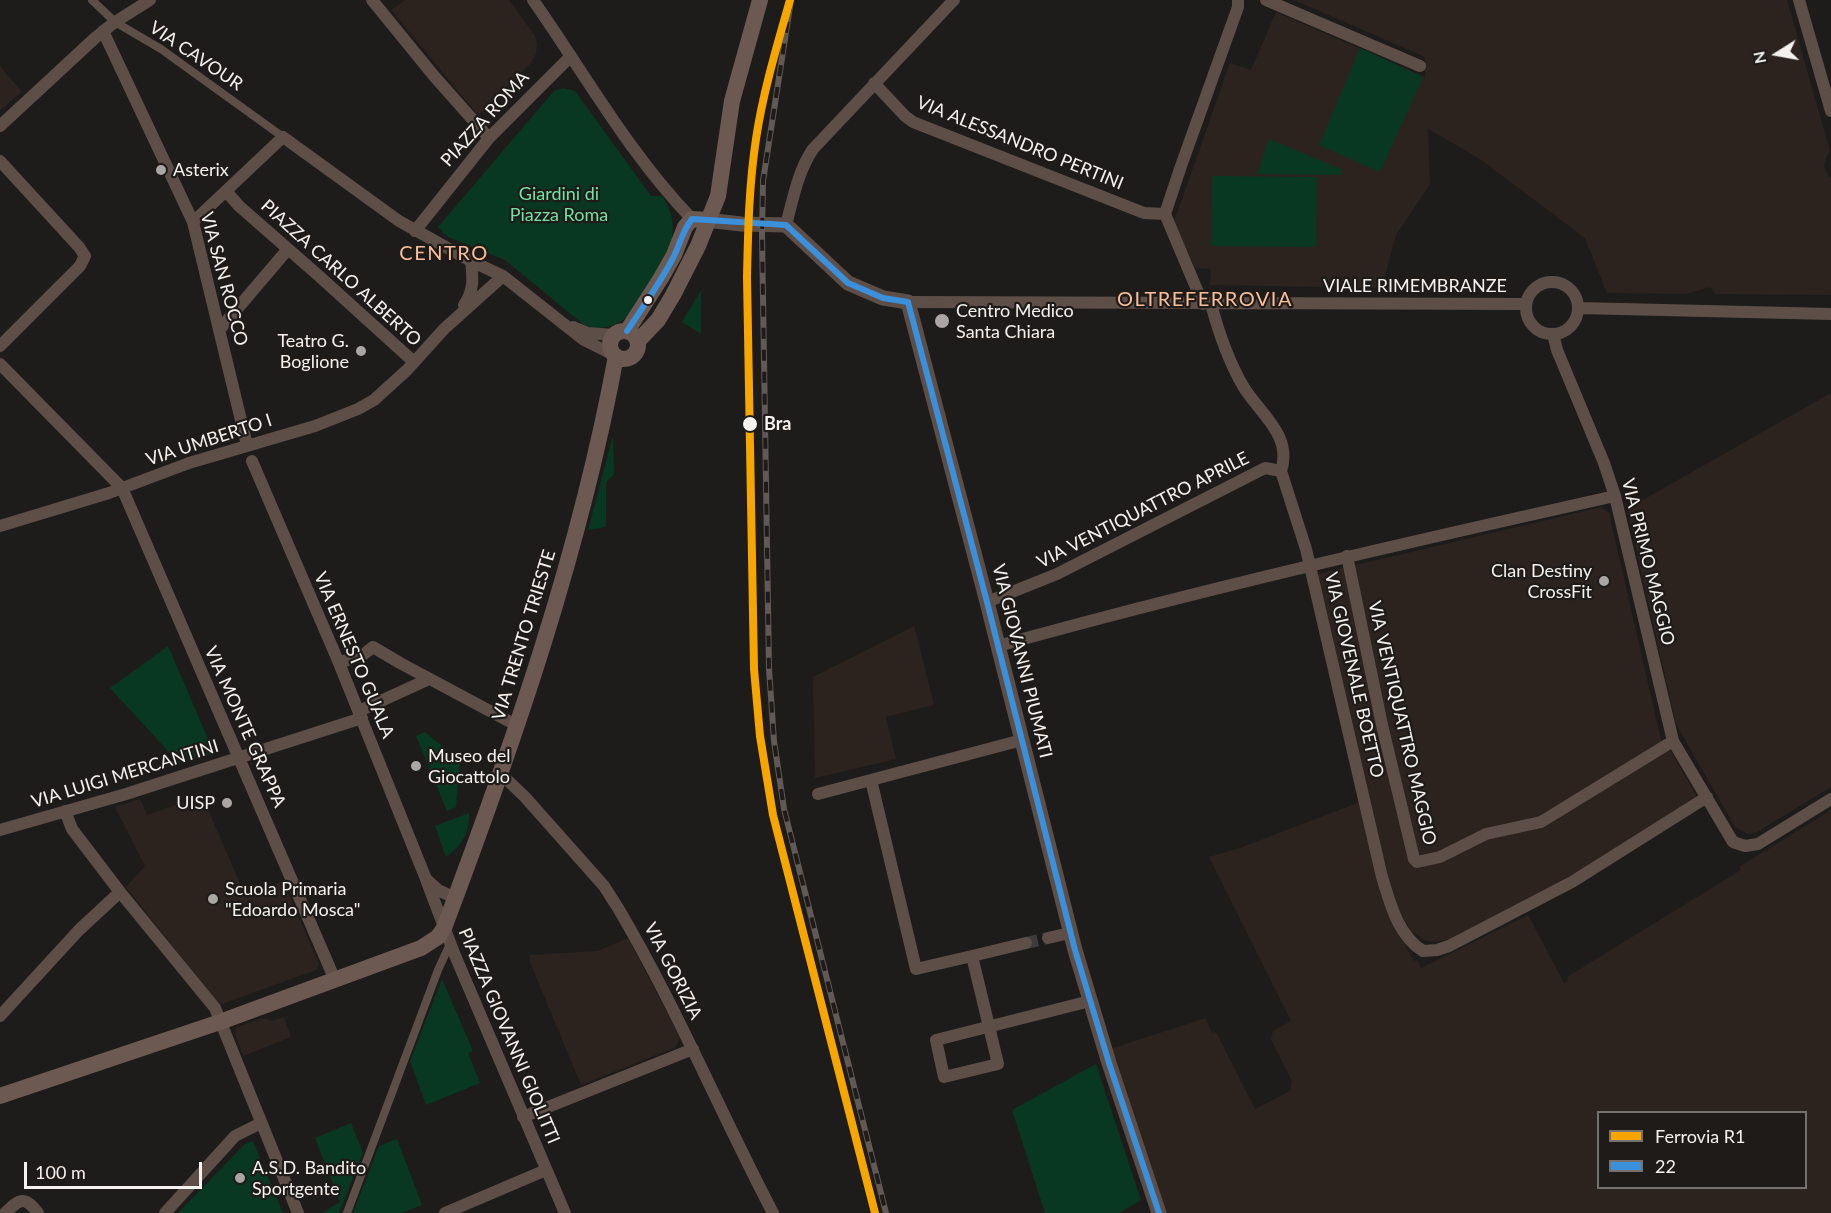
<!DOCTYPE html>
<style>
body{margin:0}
#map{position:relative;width:1831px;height:1213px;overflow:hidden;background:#1e1c1a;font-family:Lato,sans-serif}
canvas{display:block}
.legend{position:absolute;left:1597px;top:1111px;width:210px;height:78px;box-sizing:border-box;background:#1f1b19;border:2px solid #74716f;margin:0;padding:8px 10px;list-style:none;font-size:18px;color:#f4f1ef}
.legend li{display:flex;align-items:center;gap:12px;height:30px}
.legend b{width:30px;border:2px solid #74716f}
.north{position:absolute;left:1747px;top:24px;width:60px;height:60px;-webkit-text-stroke:4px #1f1b19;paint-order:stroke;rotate:259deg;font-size:16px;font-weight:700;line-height:24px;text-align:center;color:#f4f1ef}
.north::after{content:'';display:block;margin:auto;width:21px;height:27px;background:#f4f1ef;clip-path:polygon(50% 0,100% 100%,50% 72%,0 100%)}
.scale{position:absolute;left:24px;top:1162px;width:178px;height:27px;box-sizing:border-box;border:3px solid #f4f1ef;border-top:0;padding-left:8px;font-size:18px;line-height:21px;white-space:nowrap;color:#f4f1ef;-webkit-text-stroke:4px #1f1b19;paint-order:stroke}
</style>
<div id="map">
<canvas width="1831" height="1213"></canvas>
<ul class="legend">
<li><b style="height:8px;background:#f7a600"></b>Ferrovia R1</li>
<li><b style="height:8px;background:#3a90db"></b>22</li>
</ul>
<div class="north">N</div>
<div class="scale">100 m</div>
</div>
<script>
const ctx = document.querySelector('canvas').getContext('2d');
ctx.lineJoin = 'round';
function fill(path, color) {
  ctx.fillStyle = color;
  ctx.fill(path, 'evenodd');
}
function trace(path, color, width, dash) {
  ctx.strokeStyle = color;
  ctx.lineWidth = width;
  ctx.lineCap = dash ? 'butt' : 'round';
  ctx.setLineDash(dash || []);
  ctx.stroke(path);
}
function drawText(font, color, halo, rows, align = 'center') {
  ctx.font = font + ' Lato,sans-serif';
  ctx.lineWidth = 4.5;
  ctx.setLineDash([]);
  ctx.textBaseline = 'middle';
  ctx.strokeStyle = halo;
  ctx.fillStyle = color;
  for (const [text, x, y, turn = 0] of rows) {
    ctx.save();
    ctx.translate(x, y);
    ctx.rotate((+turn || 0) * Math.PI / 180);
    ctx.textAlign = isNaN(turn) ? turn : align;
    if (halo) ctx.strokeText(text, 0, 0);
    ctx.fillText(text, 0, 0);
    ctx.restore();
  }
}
const built = new Path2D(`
 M405,0h104l26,36 2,8 -1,10 -6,10 -52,51 -87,-105z
 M1294,0h493l43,151 -5,9 -1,6 3,8 4,4v117l-115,-1 -6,-7 -24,7 -79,-1 -22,-55 -105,-79 -52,-30 2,55 -34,51 -14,53 -172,-3 1,-16 -16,-1 -21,-46 56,-159 21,7 25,-58 149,65v-20z
 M0,66l22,26 -22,18z
 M1829,394l2,1v392l-74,45 -9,2 -13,-7 -59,-103 -49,-215z
 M1602,507l7,6 52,227 11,13 25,44 -128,82 -119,60 -15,3 -9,-1 -15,-10 -11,-18 -13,-33 -73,-305z
 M914,626l20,79 -48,12 10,42 -81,19 -2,-101z
 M202,796l44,101 37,-16 36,83 -3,6 -97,35 -93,-118 19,-21 -30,-59 25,-8 7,16z
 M1360,802l25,102 13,30 16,27 3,-1 4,8 107,-53 36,68 4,-2 -1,-4 174,-107 -2,-3 92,-57v403h-664l-57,-164 96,-31 6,15 4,-1 39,77 35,-18 2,-10 -21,-42 2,-8 18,-10 -82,-164 31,-9zM1598,1112h208v76h-208z
 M628,938l52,99 -4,10 -95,38 -51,-123v-7l68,-4z
 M284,1017l7,20 -48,19 -8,-23 2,-6 26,-9 9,3z`);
const green = new Path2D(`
 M1360,48l63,29 -43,95 -61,-27z
 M563,88l12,3 76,105h11c11,16 13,30 9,50 -19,33 -39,96 -87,79l-79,-65 -57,-23 -10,-10 116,-136z
 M1269,139l72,30v6l-84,-1z
 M1212,176l105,1 -1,70 -105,-1z
 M701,290v44l-19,-12z
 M613,435l1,39 -8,9v44l-18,3z
 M168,646l46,107 -35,10 -69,-75z
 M425,732l35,29 -4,46 -9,4 -31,-75z
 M469,813c1,20 -7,32 -23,44l-11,-31z
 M442,979l31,72 -5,2 12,30 -54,22 -16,-44z
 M1096,1064l45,136 -22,13h-74l-33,-103z
 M351,1123l12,30 -24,60h-17l18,-11 -25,-64z
 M397,1139l25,66 -20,8h-49l26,-67z
 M253,1141l30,72h-105l67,-69z`);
const minorTunnel = new Path2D(`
 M1026,943l22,-5`);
const pedestrian = new Path2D(`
 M92,0l23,22 46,27 122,88
 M347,1213l91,-243 12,-26`);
const minor = new Path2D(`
 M372,0l62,76 55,62
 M533,0c52,74 96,154 159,219
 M1266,0l154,66
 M1799,0l32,111
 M103,31l90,191 54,223
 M874,83l31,33 8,6 231,91 21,1
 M0,126l95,-88 20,-16 35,-22
 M0,161l79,86 6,9 -5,10 -80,80
 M226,191l13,15 80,70 95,86
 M193,222l90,-85 116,84 72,40 32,15 81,64 30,15
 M786,225c7,-26 12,-54 27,-76l141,-149
 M415,231l74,-93 82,-82
 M1526 308a26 26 0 1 1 52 0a26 26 0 1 1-52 0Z
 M908,302l618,2
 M1203,304l-38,-90 16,-48 57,-159v-7
 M1211,304c7,26 18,58 32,82 16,27 50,49 38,85l25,78 76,328c8,26 16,59 41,74l14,-1 12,-4 123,-64 135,-85
 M464,305c10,-14 9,-27 7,-44
 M1579,308l252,6
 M573,327l15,6 26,2
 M220,329l68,-80
 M1553,334l4,16 47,113 11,33 58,245 60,101 12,4 13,-2 73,-45
 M0,364l122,124 213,492
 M252,461l87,202 87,216 12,11 17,8
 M0,526l109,-33 80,-30 126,-37 43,-17 16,-9 33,-30 37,-41 59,-53
 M1347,556l35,169 32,134 3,3 23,-5 46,-23 55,-12 132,-81
 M987,602l70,-28 208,-106 16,3
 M998,646c204,-57 411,-104 617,-150
 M339,663l25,-9 9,-7 27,16 116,62
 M359,711l70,-32
 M500,773l25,24 79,89 14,22c58,98 102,204 155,305
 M871,780l45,189 56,-13 26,108 -54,13 -8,-37 154,-39
 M818,794l204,-54
 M0,830l126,-36 236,-76
 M427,882l27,71 111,260
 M120,892l95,116 83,205
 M1048,938l22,-5
 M972,956l54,-13
 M0,1016l79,-86 41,-38 -48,-63 -7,-18
 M523,1117l170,-68
 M5,1213c15,-14 19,-18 33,0
 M165,1213l70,-77 26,-13
 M445,1213l101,-43`);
const tertiary = new Path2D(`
 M707,220l34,4 45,1 62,58 35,15 25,4 79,300 88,348 34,113 50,150`);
const secondary = new Path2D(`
 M610 345a14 14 0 1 1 28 0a14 14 0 1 1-28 0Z
 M627,331l34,-53 13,-23 11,-28 7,-8 15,1
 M638,341l20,-21 15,-25 25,-49 20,-50 14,-95 28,-101
 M0,1096l220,-74 201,-74 17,-11 6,-9c70,-186 136,-376 172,-572`);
const rail = new Path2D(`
 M791,0l-28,181 -1,54 7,434 5,72 10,68 102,404`);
const bus1 = new Path2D(`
 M627,331c16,-24 33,-48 46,-73 7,-13 9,-27 19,-39l94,6 62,58 35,15 25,4 79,300 88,348 34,113 50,150`);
const rail1 = new Path2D(`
 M790,0c-13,46 -27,92 -34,139 -7,46 -8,91 -9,138l7,392 6,67 13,79 102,398`);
const markers = [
 [161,170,6,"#a9a6a4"],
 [648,300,5,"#f4f1ef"],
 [942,321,8,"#a9a6a4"],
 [361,351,6,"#a9a6a4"],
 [750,424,8,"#f4f1ef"],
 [1604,581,6,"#a9a6a4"],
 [416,766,6,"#a9a6a4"],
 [227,803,6,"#a9a6a4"],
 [213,899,6,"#a9a6a4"],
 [240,1178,6,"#a9a6a4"]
];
const streetNames = [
 ["VIA CAVOUR",196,56,34],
 ["PIAZZA ROMA",485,119,-48],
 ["VIA ALESSANDRO PERTINI",1020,143,22],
 ["PIAZZA CARLO ALBERTO",341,273,42],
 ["VIA SAN ROCCO",224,279,75],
 ["VIALE RIMEMBRANZE",1415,286],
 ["VIA UMBERTO I",209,440,-18],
 ["VIA VENTIQUATTRO APRILE",1143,510,-27],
 ["VIA PRIMO MAGGIO",1648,562,76],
 ["VIA TRENTO TRIESTE",524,635,-73],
 ["VIA ERNESTO GUALA",354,655,67],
 ["VIA GIOVANNI PIUMATI",1022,661,76],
 ["VIA GIOVENALE BOETTO",1354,675,77],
 ["VIA VENTIQUATTRO MAGGIO",1402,723,77],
 ["VIA MONTE GRAPPA",245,727,66],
 ["VIA LUIGI MERCANTINI",125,774,-17],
 ["VIA GORIZIA",673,971,63],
 ["PIAZZA GIOVANNI GIOLITTI",509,1036,67]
];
const poiNames = [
 ["Asterix",173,170],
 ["Centro Medico",956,311],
 ["Santa Chiara",956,332],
 ["Teatro G.",349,341,"right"],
 ["Boglione",349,362,"right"],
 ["Clan Destiny",1592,571,"right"],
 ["CrossFit",1592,592,"right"],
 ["Museo del",428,756],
 ["Giocattolo",428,777],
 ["UISP",215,803,"right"],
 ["Scuola Primaria",225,889],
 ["\"Edoardo Mosca\"",225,910],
 ["A.S.D. Bandito",252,1168],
 ["Sportgente",252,1189]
];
const parkNames = [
 ["Giardini di",559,194],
 ["Piazza Roma",559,215]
];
const stopNames = [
 ["Bra",764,424]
];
const neighbourhoodNames = [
 ["CENTRO",444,254],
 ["OLTREFERROVIA",1205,300]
];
fill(built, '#2c231f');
fill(green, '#083821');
trace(minorTunnel, '#3e3c3a', 12, [12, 6]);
trace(pedestrian, '#5e4e48', 8);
trace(minor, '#5e4e48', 12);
trace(tertiary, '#5e4e48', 15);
trace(secondary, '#6c5952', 16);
trace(rail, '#615956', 6);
trace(rail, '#1f1b19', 4, [11]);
trace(bus1, '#3a90db', 6);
trace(rail1, '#f7a600', 8);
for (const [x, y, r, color] of markers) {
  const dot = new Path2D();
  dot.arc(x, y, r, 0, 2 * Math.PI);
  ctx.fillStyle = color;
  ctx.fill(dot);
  trace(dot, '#1f1b19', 2);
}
drawText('18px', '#f4f1ef', '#1f1b19', streetNames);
drawText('18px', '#f4f1ef', '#1f1b19', poiNames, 'left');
drawText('18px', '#72e3a4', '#1f1b19', parkNames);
drawText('bold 18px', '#f4f1ef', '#1f1b19', stopNames, 'left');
ctx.letterSpacing = '1.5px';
drawText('20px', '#f7be9c', '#1f1b19', neighbourhoodNames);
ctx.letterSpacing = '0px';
</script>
